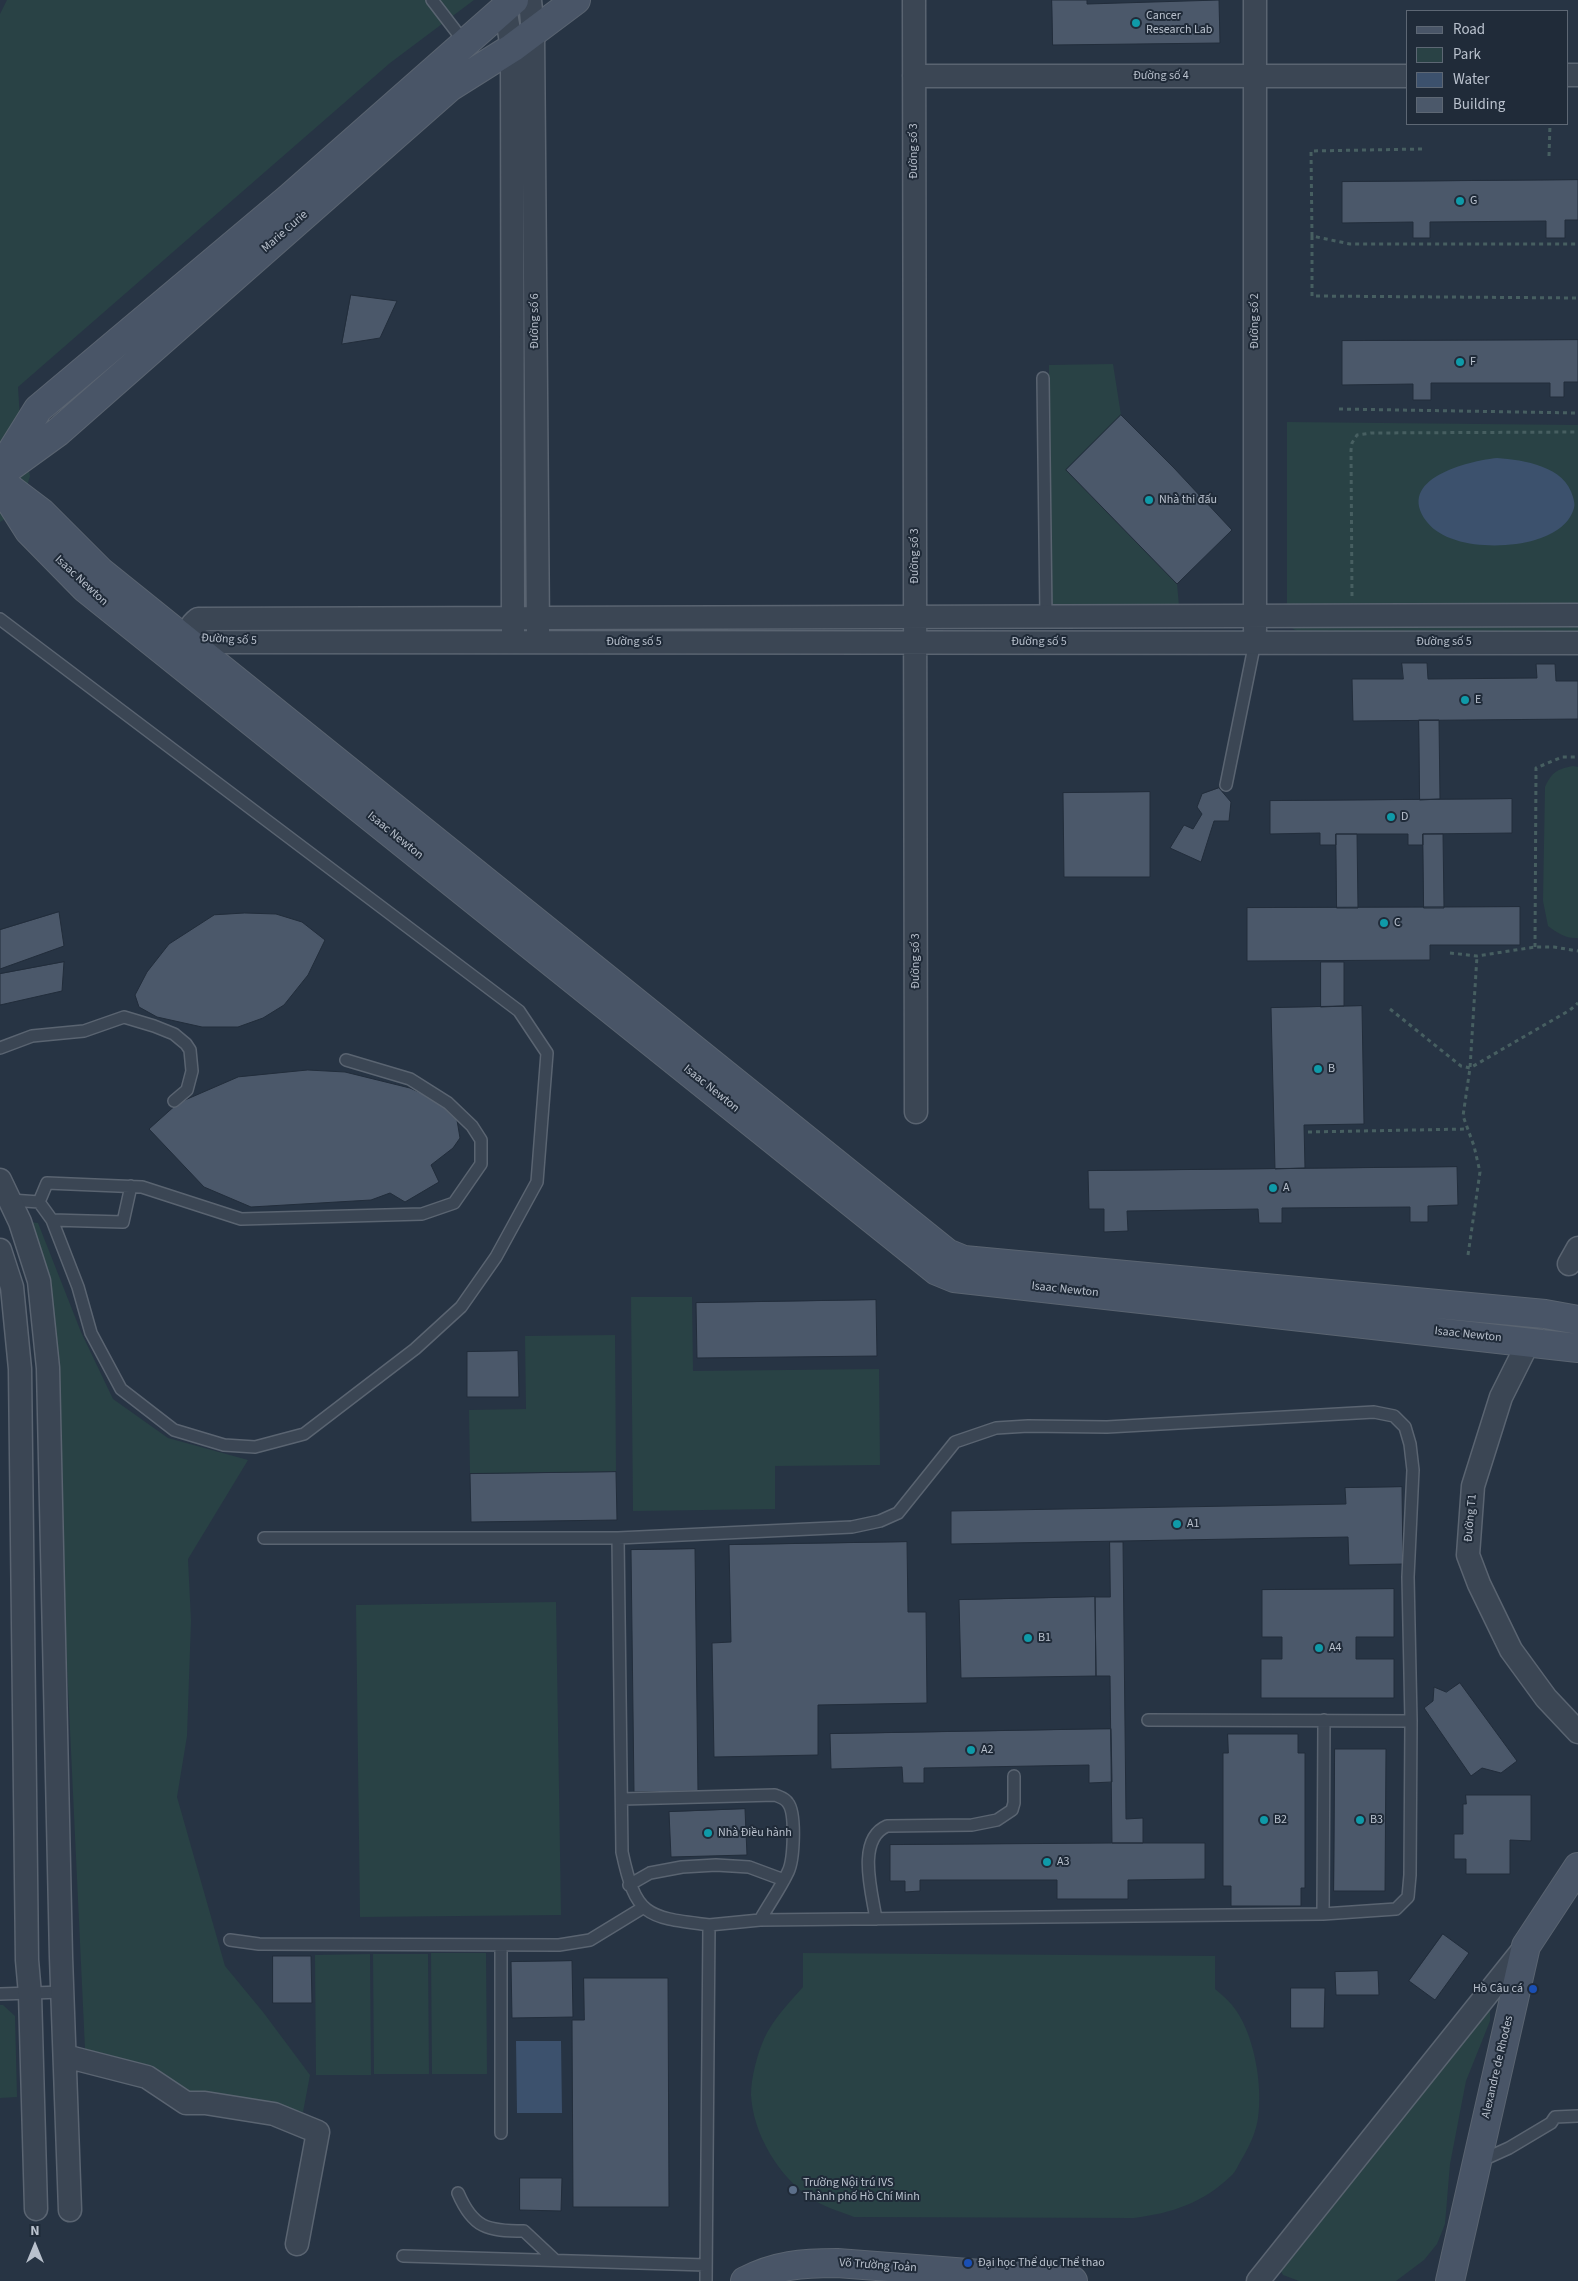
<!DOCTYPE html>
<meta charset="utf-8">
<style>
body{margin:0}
#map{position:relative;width:1578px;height:2281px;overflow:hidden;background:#273444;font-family:"Source Sans 3",sans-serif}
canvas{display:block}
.legend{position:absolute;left:1406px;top:10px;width:162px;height:115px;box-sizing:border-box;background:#202b39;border:1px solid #5d6774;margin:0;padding:6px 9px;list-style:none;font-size:15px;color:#b9c1cd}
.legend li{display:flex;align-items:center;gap:10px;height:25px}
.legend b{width:25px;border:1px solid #5d6774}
.north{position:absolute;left:10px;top:2221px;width:50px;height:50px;-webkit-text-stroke:4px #202b39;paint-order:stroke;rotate:0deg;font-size:14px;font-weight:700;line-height:20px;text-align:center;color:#b9c1cd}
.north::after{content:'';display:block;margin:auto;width:18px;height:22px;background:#b9c1cd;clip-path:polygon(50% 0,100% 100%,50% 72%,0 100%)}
</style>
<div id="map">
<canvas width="1578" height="2281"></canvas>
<ul class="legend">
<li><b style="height:6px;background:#495567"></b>Road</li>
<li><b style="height:14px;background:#294245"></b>Park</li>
<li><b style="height:14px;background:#3c516d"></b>Water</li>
<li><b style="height:14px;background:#4b586a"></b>Building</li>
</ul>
<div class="north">N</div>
</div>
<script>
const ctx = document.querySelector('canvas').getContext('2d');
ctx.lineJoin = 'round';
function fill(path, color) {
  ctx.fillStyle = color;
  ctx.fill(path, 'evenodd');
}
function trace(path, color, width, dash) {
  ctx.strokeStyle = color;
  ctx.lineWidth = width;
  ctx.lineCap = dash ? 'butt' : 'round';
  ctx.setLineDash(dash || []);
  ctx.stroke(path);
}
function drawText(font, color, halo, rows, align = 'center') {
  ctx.font = font + ' "Source Sans 3",sans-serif';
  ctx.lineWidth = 4;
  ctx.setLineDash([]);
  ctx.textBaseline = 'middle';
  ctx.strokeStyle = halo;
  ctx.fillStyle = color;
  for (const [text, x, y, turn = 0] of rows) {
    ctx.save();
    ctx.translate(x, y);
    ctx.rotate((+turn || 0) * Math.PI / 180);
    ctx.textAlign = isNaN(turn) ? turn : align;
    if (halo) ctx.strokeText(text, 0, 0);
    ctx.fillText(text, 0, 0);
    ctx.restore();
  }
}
const green = new Path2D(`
 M7,0h467l-84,63 -372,324 3,47 9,42 -10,34 -20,12v-508z
 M1113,364l8,51 -55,55 111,114 2,22 -130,-2v-239z
 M1287,422l291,3v180l-291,-1z
 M1578,620v11h-281l-5,-3v-5z
 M1573,766l5,1v171c-12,1 -20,-5 -30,-12l-5,-25 2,-114c7,-15 12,-18 28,-21z
 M30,1222l8,1 43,109 32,67 55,39 80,22 -60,99 3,62 -4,115 -10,61 48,169 38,46 47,63 -7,37 -113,-20 -45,-26 -60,-17 -36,-767z
 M631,1297h61l1,74 186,-2 1,96 -105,1v43l-142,2z
 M615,1335l1,137 -146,2 -1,-64 57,-1 -1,-73z
 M556,1602l5,313 -201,2 -4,-312z
 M431,1953h55l1,121h-55z
 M803,1953l412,3v33c6,5 12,10 17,16 22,26 31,80 26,113 -2,14 -8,27 -15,39 -4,6 -7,15 -12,19 -28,27 -59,37 -97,42l-280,-1c-15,-6 -30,-10 -43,-19 -32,-21 -58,-64 -60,-103 0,-17 6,-40 13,-56 9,-20 25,-36 39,-52z
 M370,1954l1,121h-55l-1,-120z
 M373,1954h55l1,120h-55z
 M0,2005h3l12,11 2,81 -17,1z
 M1490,2005v16l-24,60 -16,83 -5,60 -8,20 -13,16 -28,21h-97l-16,-6 -7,-12z`);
const water = new Path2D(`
 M1497,458c27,2 68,8 76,39 1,4 2,7 1,11 -5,18 -23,27 -39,32 -30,9 -87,9 -108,-18 -33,-43 41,-61 70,-64z
 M516,2041h45l1,72h-45z`);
const building = new Path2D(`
 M1052,0h35v4l132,-4 1,43 -167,2z
 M1578,180v40h-13v18h-19v-17l-116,1v16h-17v-16l-71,1v-41z
 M351,295l46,6 -17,37 -38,6z
 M1578,340v42h-14v15h-14v-14h-119v17h-18v-16l-71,1v-44z
 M1121,415l53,53 58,62 -55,54 -111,-114z
 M1402,663h25l1,16 109,-1 -1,-14h19l1,17h22v38l-225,2 -1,-42h51z
 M1419,720h20l1,79 -20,1z
 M1219,788l12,14 -2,19h-15l-13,41 -31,-14 14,-23 9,4 9,-15 -5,-7 5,-13z
 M1150,792v85h-86l-1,-84z
 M1512,799v34l-89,1v11h-15v-11h-72v11h-16v-12l-50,1v-33z
 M1336,834h21l1,74h-21z
 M1423,834h20l1,74h-20z
 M1520,907v38h-90v15l-183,1v-53z
 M59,912l5,34 -64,23v-39z
 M245,913l31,1 26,8 23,18 -17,35 -24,30 -21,13 -25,9h-36l-45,-10 -18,-10 -4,-12 12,-23 22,-28 45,-29z
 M64,962l-2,29 -62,14v-31z
 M1321,962h23v44l-23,1z
 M1362,1006l2,118 -60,1 1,43 -30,1 -4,-161z
 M308,1070l37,2 65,16 26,12 21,20 3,18 -7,10 -22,17 8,17 -34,20 -15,-9 -19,7 -120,7 -47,-20 -55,-58 29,-26 60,-26z
 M1457,1167l1,38 -30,1v16h-18v-15l-128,1v15h-23l-1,-14 -131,2 1,20 -24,1v-23h-15l-1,-38z
 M876,1300l1,56 -180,2 -1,-55z
 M518,1351l1,46h-52v-45z
 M616,1472l1,48 -146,2 -1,-48z
 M1402,1487l1,77 -54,1 -1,-28 -397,7v-33l395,-7 -1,-16z
 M907,1542l1,70h18l1,91 -109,2v50l-104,2 -2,-114 19,-1 -2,-97z
 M1110,1542h13l3,277 17,-1v25h-31l-2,-167h-14l-1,-79h15z
 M695,1549l3,242 -64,1 -3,-242z
 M1394,1589v48h-38v22h38v39h-133v-39h21v-22h-20v-47z
 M1095,1597l1,79 -135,2 -2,-78z
 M1460,1683l57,78 -16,12 -19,-5 -11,8 -47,-68 9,-7 1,-14 12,5z
 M1111,1729l1,53 -23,1v-18l-165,3v15h-21l-1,-16 -71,2 -1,-35z
 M1228,1734h70v19h7v135h-4v18h-70v-20h-8v-133h5z
 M1335,1749h51l-1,142h-51z
 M1466,1795h65v46l-21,-1v34h-44v-15h-12v-25h9v-30h3z
 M745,1809l2,46 -76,2 -2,-45z
 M1112,1843h93v36l-77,1v19h-71v-19h-137v11l-15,1v-11h-15v-36z
 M1443,1934l26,19 -34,47 -26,-19z
 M273,1956h38l1,47h-39z
 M572,1961l1,56 -61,1 -1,-56z
 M1378,1971l1,24h-43l-1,-23z
 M584,1978h84l1,229h-96l-1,-187h12z
 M1291,1988h34l-1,40h-33z
 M520,2178h42l-1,33 -41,-1z`);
const path = new Path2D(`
 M1422,149l-111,2 1,85 38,8h228
 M1549,156l1,-32
 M1312,236v60l266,2
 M1339,409l239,4
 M1352,596l-1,-146 1,-7 5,-8 14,-2 207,-1
 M1535,947l1,-179 26,-11h16
 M1450,953l27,3 58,-9h19l24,4
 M1390,1009l71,57 9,2 100,-58 8,-7
 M1308,1132l159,-3
 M1468,1255l12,-83 -6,-26 -11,-30 7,-48 7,-112`);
const lane = new Path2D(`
 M432,0l33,43
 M1043,378l3,238
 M0,619l519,392 28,42 -10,129 -41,75 -35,50 -46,42 -111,85 -49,13 -31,-2 -50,-15 -53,-41 -30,-56 -13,-46 -26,-67 -13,-18 -28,-2
 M1226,785l29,-143
 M0,1048l32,-12 52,-5 40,-14 30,9 20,8 12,10 4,6 2,21 -5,19 -13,11
 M39,1202l8,-19 95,4 99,32 181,-5 32,-11 27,-39v-24l-9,-14 -24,-23 -38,-24 -64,-19
 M52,1220l71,2 8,-36
 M264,1538h354l4,314c14,65 24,65 87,73l-3,356
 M618,1538l234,-11 28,-6 18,-8 57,-71 41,-14 32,-2 79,1 267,-15 20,4 11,11 5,17 3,26 -5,107 3,144 -1,154 -2,22 -12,12 -73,5 -563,6 -51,5
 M1148,1720l263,1
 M622,1799l153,-4c5,2 10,3 13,8 8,10 6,57 0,69 -8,17 -19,32 -28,48
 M629,1885l21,-12 32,-6 34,-2 33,2 35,13
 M1323,1914l1,-194
 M876,1919c-4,-26 -20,-80 11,-93l85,-1 25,-5 15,-10 2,-7v-27
 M230,1940l29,4 300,1 31,-5 54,-33
 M501,1945v188
 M0,1994l63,-2
 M1478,2162l31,-14 42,-25 4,-6 23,-1
 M458,2193c15,35 29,38 66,38l31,29
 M403,2256l303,9`);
const street = new Path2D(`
 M530,0l3,33 5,600
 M914,0l2,1112
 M1255,0v629
 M505,7l7,41 1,585
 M1567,75h11
 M914,76h493
 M1578,615l-1380,4c-16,12 -4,21 11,23l1369,1
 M0,1180l20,42 19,59 9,87 13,589 9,253
 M0,1250l12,37 8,82 7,591 3,34 6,215
 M1569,1264l9,-16
 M1529,1341l-28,56 -28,89 -5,69 11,29 32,66 35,48 32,34
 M65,2056l82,21 39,26h19l69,11 44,18 -21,112
 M1258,2281l267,-334`);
const secondary = new Path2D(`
 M3,465l35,-56 250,-210 226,-199
 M0,474l58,-42 392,-345 62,-39 64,-48
 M0,485l29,46 56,57 852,683 17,7 624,70
 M9,488l33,25 59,59 846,681 17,7 581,54 33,6
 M745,2281c31,-16 57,-18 92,-18l236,18
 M1450,2281l76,-335 52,-79`);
const markers = [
 [1136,23,5,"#0f9aa8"],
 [1460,201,5,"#0f9aa8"],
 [1460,362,5,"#0f9aa8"],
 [1149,500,5,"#0f9aa8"],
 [1465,700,5,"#0f9aa8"],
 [1391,817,5,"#0f9aa8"],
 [1384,923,5,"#0f9aa8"],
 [1318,1069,5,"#0f9aa8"],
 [1273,1188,5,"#0f9aa8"],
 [1177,1524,5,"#0f9aa8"],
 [1028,1638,5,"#0f9aa8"],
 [1319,1648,5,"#0f9aa8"],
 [971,1750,5,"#0f9aa8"],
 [1264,1820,5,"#0f9aa8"],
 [1360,1820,5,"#0f9aa8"],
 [708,1833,5,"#0f9aa8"],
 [1047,1862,5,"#0f9aa8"],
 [1533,1989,5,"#1a4fb4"],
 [793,2190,5,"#5c6f8a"],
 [968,2263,5,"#1a4fb4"]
];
const poiNames = [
 ["Cancer",1146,16],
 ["Research Lab",1146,30],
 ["G",1470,201],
 ["F",1470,362],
 ["Nhà thi đấu",1159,500],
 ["E",1475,700],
 ["D",1401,817],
 ["C",1394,923],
 ["B",1328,1069],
 ["A",1283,1188],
 ["A1",1187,1524],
 ["B1",1038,1638],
 ["A4",1329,1648],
 ["A2",981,1750],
 ["B2",1274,1820],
 ["B3",1370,1820],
 ["Nhà Điều hành",718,1833],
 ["A3",1057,1862],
 ["Hồ Câu cá",1523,1989,"right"],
 ["Trường Nội trú IVS",803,2183],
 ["Thành phố Hồ Chí Minh",803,2197],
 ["Đại học Thể dục Thể thao",978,2263]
];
const streetNames = [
 ["Đường số 4",1161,76],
 ["Đường số 3",914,151,-90],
 ["Marie Curie",285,232,-41],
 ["Đường số 6",535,321,-90],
 ["Đường số 2",1255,321,-90],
 ["Đường số 3",915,556,-90],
 ["Isaac Newton",81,581,43],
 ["Đường số 5",229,640,3],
 ["Đường số 5",634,642],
 ["Đường số 5",1039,642],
 ["Đường số 5",1444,642],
 ["Isaac Newton",395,836,39],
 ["Đường số 3",916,961,-90],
 ["Isaac Newton",711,1089,39],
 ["Isaac Newton",1065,1290,6],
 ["Isaac Newton",1468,1335,6],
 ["Đường T1",1471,1518,-85],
 ["Alexandre de Rhodes",1498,2067,-77],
 ["Võ Trường Toản",878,2266,4]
];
fill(green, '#294245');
fill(water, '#3c516d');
fill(building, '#4b586a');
trace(building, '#222d3b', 1);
trace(lane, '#5a6471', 14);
trace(street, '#5a6471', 25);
trace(secondary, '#5a6471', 30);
trace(path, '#475f61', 3, [4, 4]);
trace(lane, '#3b4654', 11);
trace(street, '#3b4654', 22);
trace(secondary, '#495567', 28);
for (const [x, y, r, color] of markers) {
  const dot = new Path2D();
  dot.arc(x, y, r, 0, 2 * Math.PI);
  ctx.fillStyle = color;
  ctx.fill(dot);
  trace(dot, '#202b39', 2);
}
drawText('12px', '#b9c1cd', '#202b39', poiNames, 'left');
drawText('12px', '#b9c1cd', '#202b39', streetNames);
</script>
